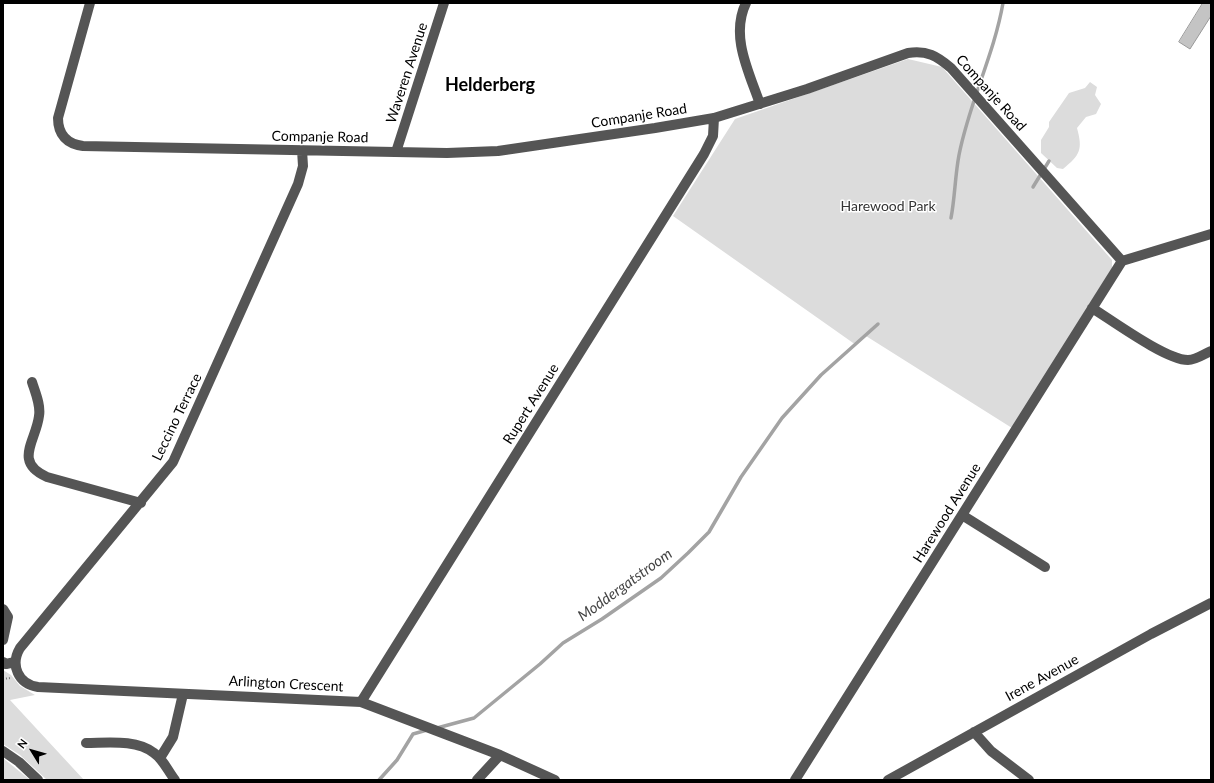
<!DOCTYPE html>
<style>
body{margin:0}
#map{position:relative;width:1214px;height:783px;overflow:hidden;background:#fff;font-family:Lato,sans-serif}
canvas{display:block}
.frame{position:absolute;inset:0;border:4px solid #000;pointer-events:none}
.north{position:absolute;left:12px;top:731px;width:40px;height:40px;-webkit-text-stroke:3px #fff;paint-order:stroke;rotate:307deg;font-size:11px;font-weight:700;line-height:16px;text-align:center;color:#000}
.north::after{content:'';display:block;margin:auto;width:14px;height:18px;background:#000;clip-path:polygon(50% 0,100% 100%,50% 72%,0 100%)}
</style>
<div id="map">
<canvas width="1214" height="783"></canvas>
<div class="frame"></div>
<div class="north">N</div>
</div>
<script>
const ctx = document.querySelector('canvas').getContext('2d');
ctx.lineJoin = 'round';
function fill(path, color) {
  ctx.fillStyle = color;
  ctx.fill(path, 'evenodd');
}
function trace(path, color, width, dash) {
  ctx.strokeStyle = color;
  ctx.lineWidth = width;
  ctx.lineCap = dash ? 'butt' : 'round';
  ctx.setLineDash(dash || []);
  ctx.stroke(path);
}
function drawText(font, color, halo, rows, align = 'center') {
  ctx.font = font + ' Lato,sans-serif';
  ctx.lineWidth = 3;
  ctx.setLineDash([]);
  ctx.textBaseline = 'middle';
  ctx.strokeStyle = halo;
  ctx.fillStyle = color;
  for (const [text, x, y, turn = 0] of rows) {
    ctx.save();
    ctx.translate(x, y);
    ctx.rotate((+turn || 0) * Math.PI / 180);
    ctx.textAlign = isNaN(turn) ? turn : align;
    if (halo) ctx.strokeText(text, 0, 0);
    ctx.fillText(text, 0, 0);
    ctx.restore();
  }
}
const green = new Path2D(`
 M908,59l34,8 170,193v8l-100,160 -146,-92 -10,9 -183,-129 62,-97z
 M1090,82l7,5 -2,8 6,9 -5,10 -10,3 -9,11c6,22 3,27 -14,41l-6,-1 -16,-15v-13l8,-13v-5l20,-29 16,-5z
 M3,670l8,5 9,11 15,9 -25,5 74,80h-37l-27,-25 -17,-11z
 M3,758l27,22h-27z`);
const stream = new Path2D(`
 M1033,187l16,-26
 M951,218c4,-21 4,-42 8,-63 10,-52 35,-100 44,-152
 M437,728l37,-10 66,-54 23,-21 39,-24 59,-41 27,-25 21,-21 32,-55 41,-59 39,-43 57,-51
 M379,780l18,-20 16,-26 14,-4`);
const building = new Path2D(`
 M1203,3h8v13l-21,33 -11,-7z`);
const path = new Path2D(`
 M3,679l7,-1`);
const minor = new Path2D(`
 M90,3l-32,115c0,17 9,26 25,28l364,7 51,-2 157,-23 59,-10 93,-29 101,-36c19,-3 29,3 43,15l171,193
 M746,3c-16,33 3,69 14,101
 M302,150l1,16 -5,18 -125,278 -153,186c-10,17 -2,36 18,39l323,15 139,53 55,25
 M396,152l48,-149
 M1122,261l89,-27
 M1092,308c21,13 74,52 96,52 8,0 16,-6 23,-9
 M32,382c3,10 9,23 7,34 -3,25 -26,46 8,61l94,26
 M962,515l83,52
 M3,609l5,8 -5,23
 M3,662l3,2 9,-2
 M361,702l343,-548 9,-18 1,-18
 M974,732l17,19 38,29
 M86,743c21,0 50,-4 68,10 9,6 14,18 21,27
 M3,751l16,11 19,18
 M160,758l13,-21 10,-43
 M477,780l23,-25
 M795,780l327,-519
 M888,780l263,-146 60,-31`);
const streetNames = [
 ["Waveren Avenue",407,73,-72],
 ["Companje Road",991,93,48],
 ["Companje Road",639,116,-9],
 ["Companje Road",320,137,1],
 ["Rupert Avenue",531,404,-58],
 ["Leccino Terrace",177,417,-64],
 ["Harewood Avenue",947,513,-58],
 ["Irene Avenue",1042,678,-29],
 ["Arlington Crescent",286,684,3]
];
const parkNames = [
 ["Harewood Park",888,206]
];
const waterNames = [
 ["Moddergatstroom",625,585,-36]
];
const districtNames = [
 ["Helderberg",490,85]
];
fill(green, '#dcdcdc');
trace(stream, '#a3a3a3', 3.5);
fill(building, '#c4c4c4');
trace(building, '#999', 1);
trace(path, '#777', 2, [1, 2]);
trace(minor, '#555', 10);
drawText('14px', '#000', '#fff', streetNames);
drawText('14px', '#333', '#fff', parkNames);
drawText('italic 15px', '#444', '#fff', waterNames);
drawText('bold 18px', '#000', '#fff', districtNames);
</script>
